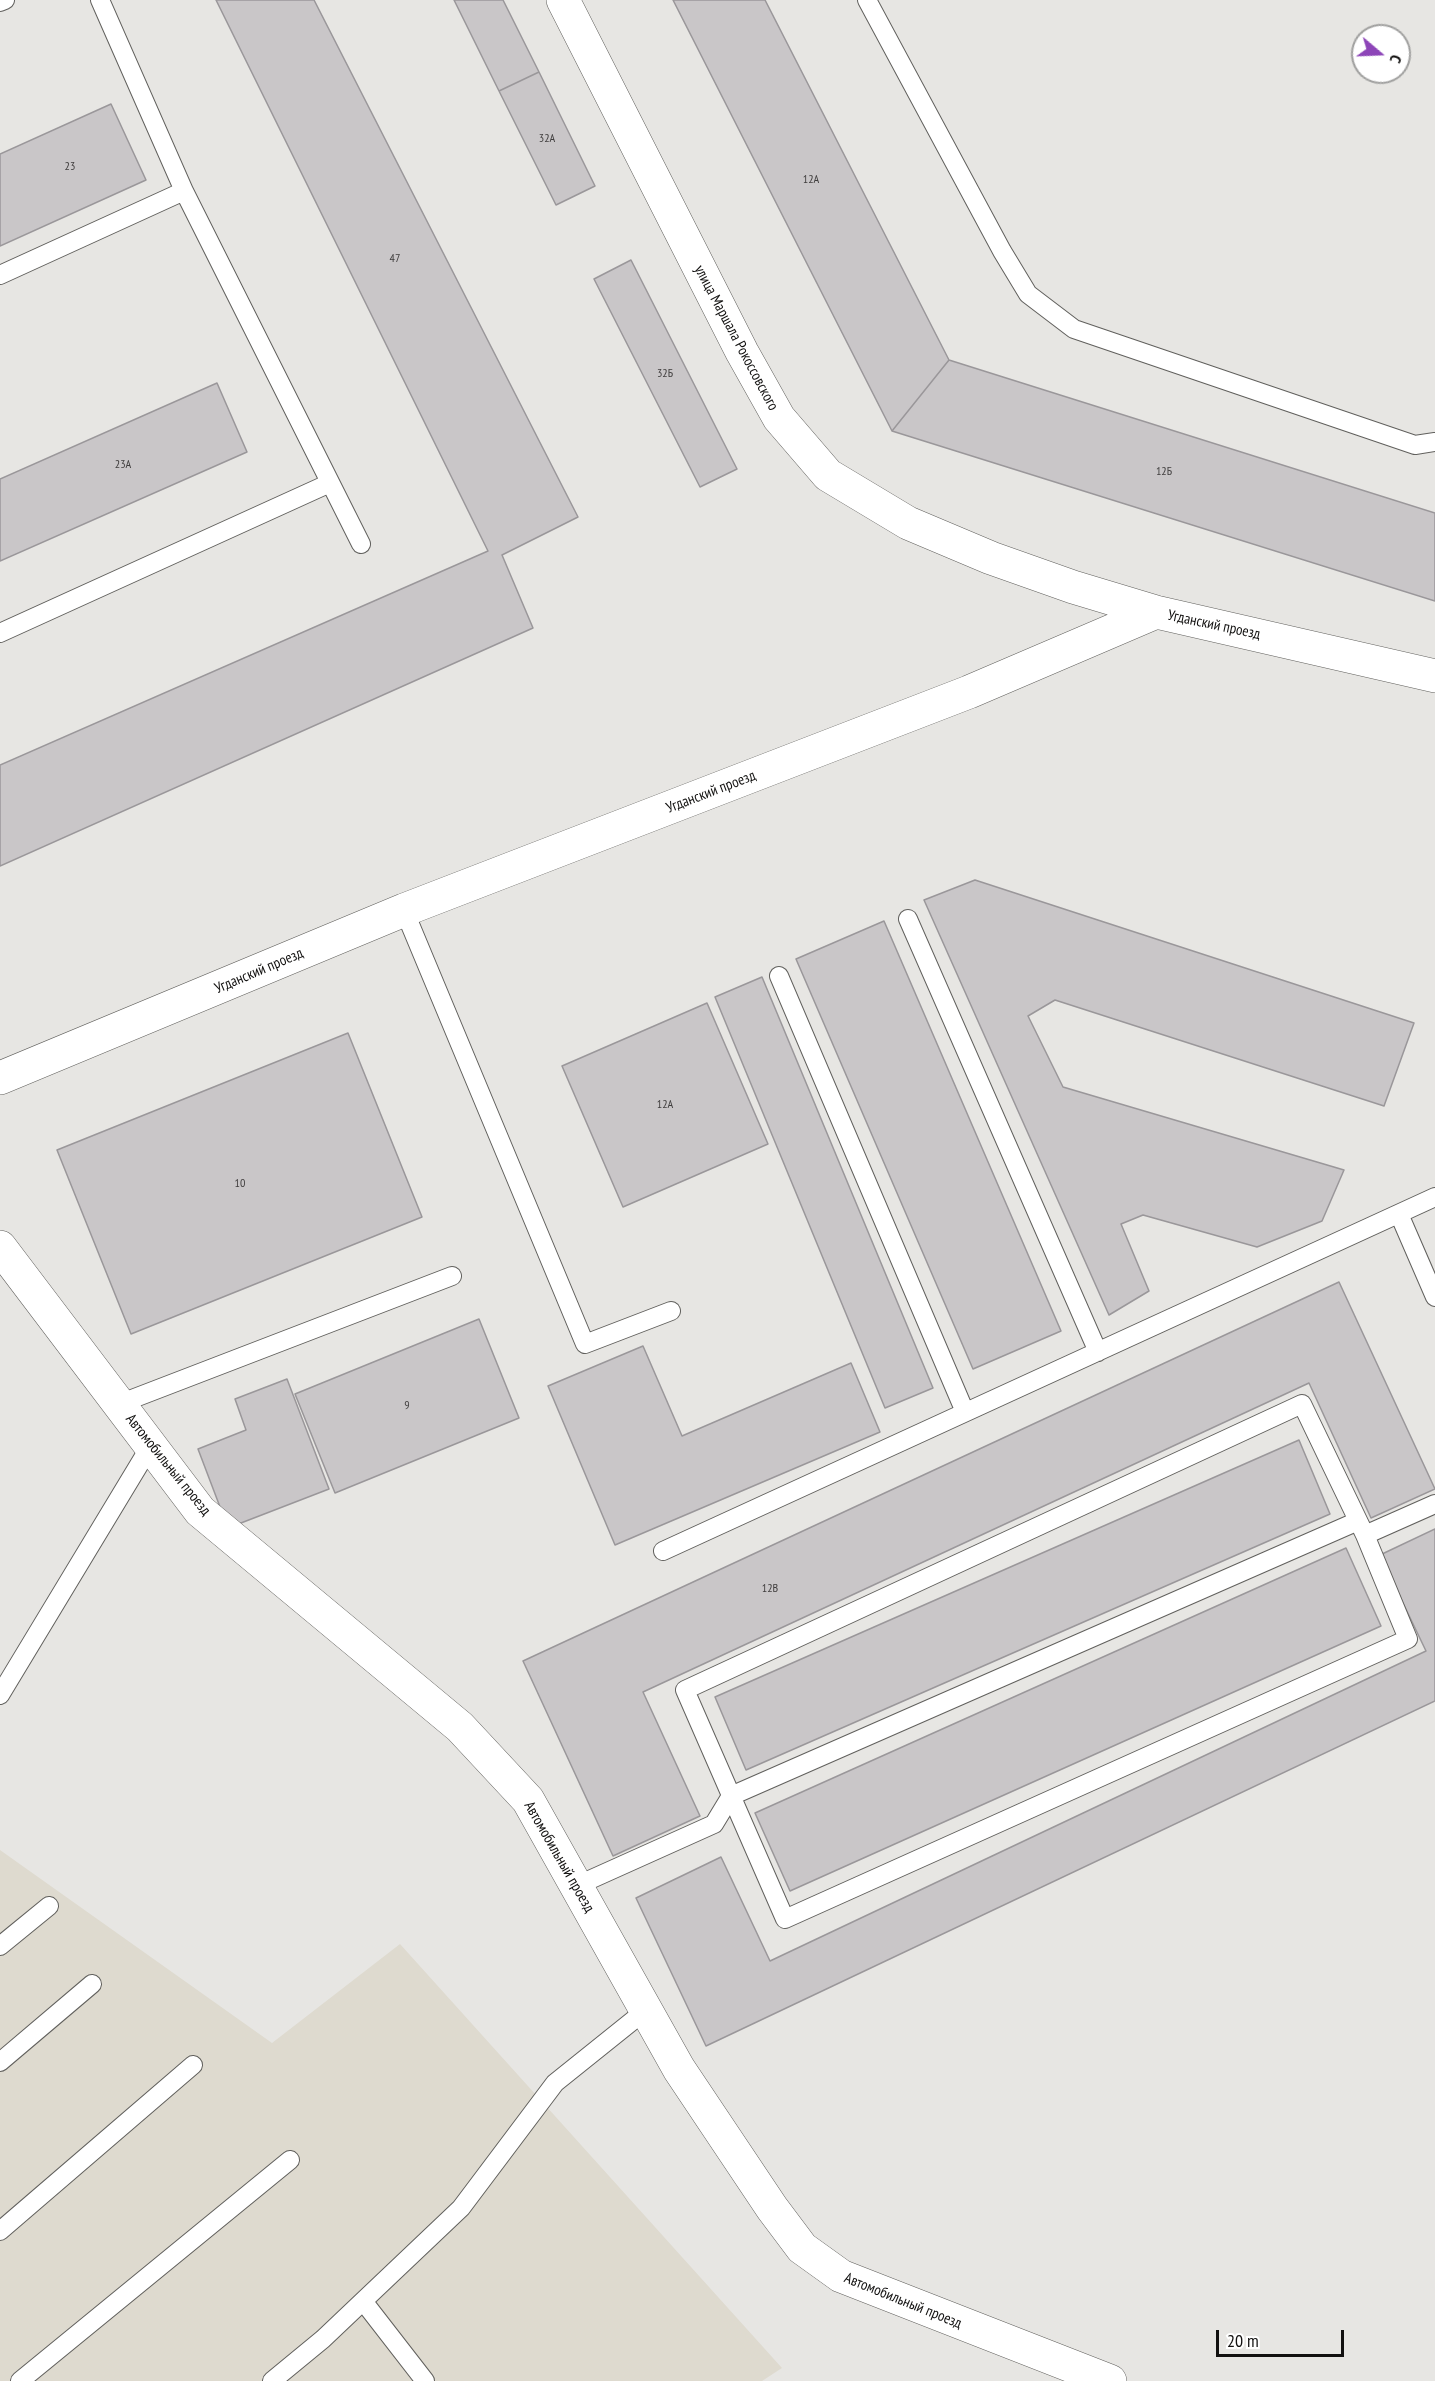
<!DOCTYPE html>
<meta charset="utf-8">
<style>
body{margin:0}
#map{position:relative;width:1435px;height:2381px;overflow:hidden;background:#e7e6e3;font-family:"PT Sans Narrow",sans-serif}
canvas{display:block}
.north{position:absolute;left:1351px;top:24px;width:60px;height:60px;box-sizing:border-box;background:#fff;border:2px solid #a0a09f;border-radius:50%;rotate:109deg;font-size:16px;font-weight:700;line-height:24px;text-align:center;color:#121110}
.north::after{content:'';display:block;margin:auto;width:21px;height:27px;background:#8d45b8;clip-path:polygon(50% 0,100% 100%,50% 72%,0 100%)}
.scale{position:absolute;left:1216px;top:2330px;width:128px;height:27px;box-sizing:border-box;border:3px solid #121110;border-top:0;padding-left:8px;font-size:18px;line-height:21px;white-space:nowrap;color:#121110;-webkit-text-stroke:4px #fff;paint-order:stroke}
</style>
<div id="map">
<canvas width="1435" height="2381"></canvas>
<div class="north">С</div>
<div class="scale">20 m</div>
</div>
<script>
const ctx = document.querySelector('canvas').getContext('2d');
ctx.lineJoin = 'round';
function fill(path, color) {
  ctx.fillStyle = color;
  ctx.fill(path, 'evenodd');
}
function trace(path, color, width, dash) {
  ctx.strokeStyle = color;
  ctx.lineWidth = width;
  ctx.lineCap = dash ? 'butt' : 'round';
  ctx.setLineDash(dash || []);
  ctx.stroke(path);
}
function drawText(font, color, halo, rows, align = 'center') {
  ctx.font = font + ' "PT Sans Narrow",sans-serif';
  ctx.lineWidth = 4.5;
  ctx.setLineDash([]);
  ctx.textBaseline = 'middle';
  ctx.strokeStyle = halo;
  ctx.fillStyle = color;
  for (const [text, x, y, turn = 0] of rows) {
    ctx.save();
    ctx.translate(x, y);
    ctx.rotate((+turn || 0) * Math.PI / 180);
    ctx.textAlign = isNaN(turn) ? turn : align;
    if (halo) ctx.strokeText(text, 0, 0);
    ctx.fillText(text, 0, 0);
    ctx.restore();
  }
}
const built = new Path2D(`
 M0,1850l272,193 128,-99 382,424 -20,13h-762z`);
const building = new Path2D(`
 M216,0h98l264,517 -76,38 31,73 -533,238v-101l488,-214z
 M454,0h49l36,72 -40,19z
 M673,0h92l184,360 -57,71z
 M539,72l56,114 -39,19 -57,-114z
 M111,104l35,76 -146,66v-92z
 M631,260l106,209 -37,18 -106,-208z
 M949,360l486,153v88l-543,-170z
 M217,383l30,69 -247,109v-82z
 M975,880l439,143 -30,83 -329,-106 -27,16 35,71 281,83 -22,51 -65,26 -114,-32 -22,9 28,67 -40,24 -185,-415z
 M884,921l177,410 -88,38 -177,-410z
 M762,977l171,411 -48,20 -170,-411z
 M707,1003l61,141 -145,63 -61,-141z
 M348,1033l74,184 -291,117 -74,-184z
 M1339,1282l96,207 -64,29 -62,-135 -666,309 57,124 -87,40 -90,-195z
 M479,1319l40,99 -184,75 -40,-99z
 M643,1346l39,90 169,-73 29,69 -265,113 -67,-159z
 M287,1379l42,110 -101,39 -30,-79 48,-19 -11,-31z
 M1299,1440l31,74 -584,256 -31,-73z
 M1435,1529v172l-729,345 -70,-148 85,-41 49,104 656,-310 -46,-96z
 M1346,1548l35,78 -591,265 -35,-78z`);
const service = new Path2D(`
 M867,0l135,251 26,43 46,35 341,116 20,-3
 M0,2l5,-2
 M184,191l177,353
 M0,275l184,-84 -84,-191
 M0,633l330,-150
 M404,910l181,434 86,-33
 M908,919l190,433
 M779,976l186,436
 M1399,1214l36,83
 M119,1404l333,-128
 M1302,1404l63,131 43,104 -623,280 -100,-229z
 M1365,1535l70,-31
 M663,1551l772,-354
 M0,1695l151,-250
 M576,1886l138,-62 17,-28 627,-275
 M0,1946l49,-40
 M0,2062l92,-78
 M0,2231l193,-166
 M363,2301l62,80
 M20,2381l270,-221
 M272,2381l51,-42 138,-131 94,-125 91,-73`);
const minor = new Path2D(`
 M563,0l179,352 37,66 49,57 80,48 83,35 82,29 83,25 279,64
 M0,1078l404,-168 565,-218 187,-80
 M0,1247l200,264 260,216 68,73 151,269 93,139 30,40 39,28 269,105`);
const numberNames = [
 ["32А",547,139],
 ["23",70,167],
 ["12А",811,180],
 ["47",395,259],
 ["32Б",665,374],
 ["23А",123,465],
 ["12Б",1164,472],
 ["12А",665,1105],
 ["10",240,1184],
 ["9",407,1406],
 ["12В",770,1589]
];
const streetNames = [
 ["улица Маршала Рокоссовского",736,338,62],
 ["Угданский проезд",1214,625,12],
 ["Угданский проезд",711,792,-21],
 ["Угданский проезд",259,971,-23],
 ["Автомобильный проезд",168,1465,51],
 ["Автомобильный проезд",559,1857,60],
 ["Автомобильный проезд",903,2301,22]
];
fill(built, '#dedacf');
fill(building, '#c9c6c8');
trace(building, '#9a979a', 1.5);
trace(service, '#61605d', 20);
trace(minor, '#61605d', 34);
trace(service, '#fff', 18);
trace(minor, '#fff', 33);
drawText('12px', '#403e3e', null, numberNames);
drawText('15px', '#121110', '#fff', streetNames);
</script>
